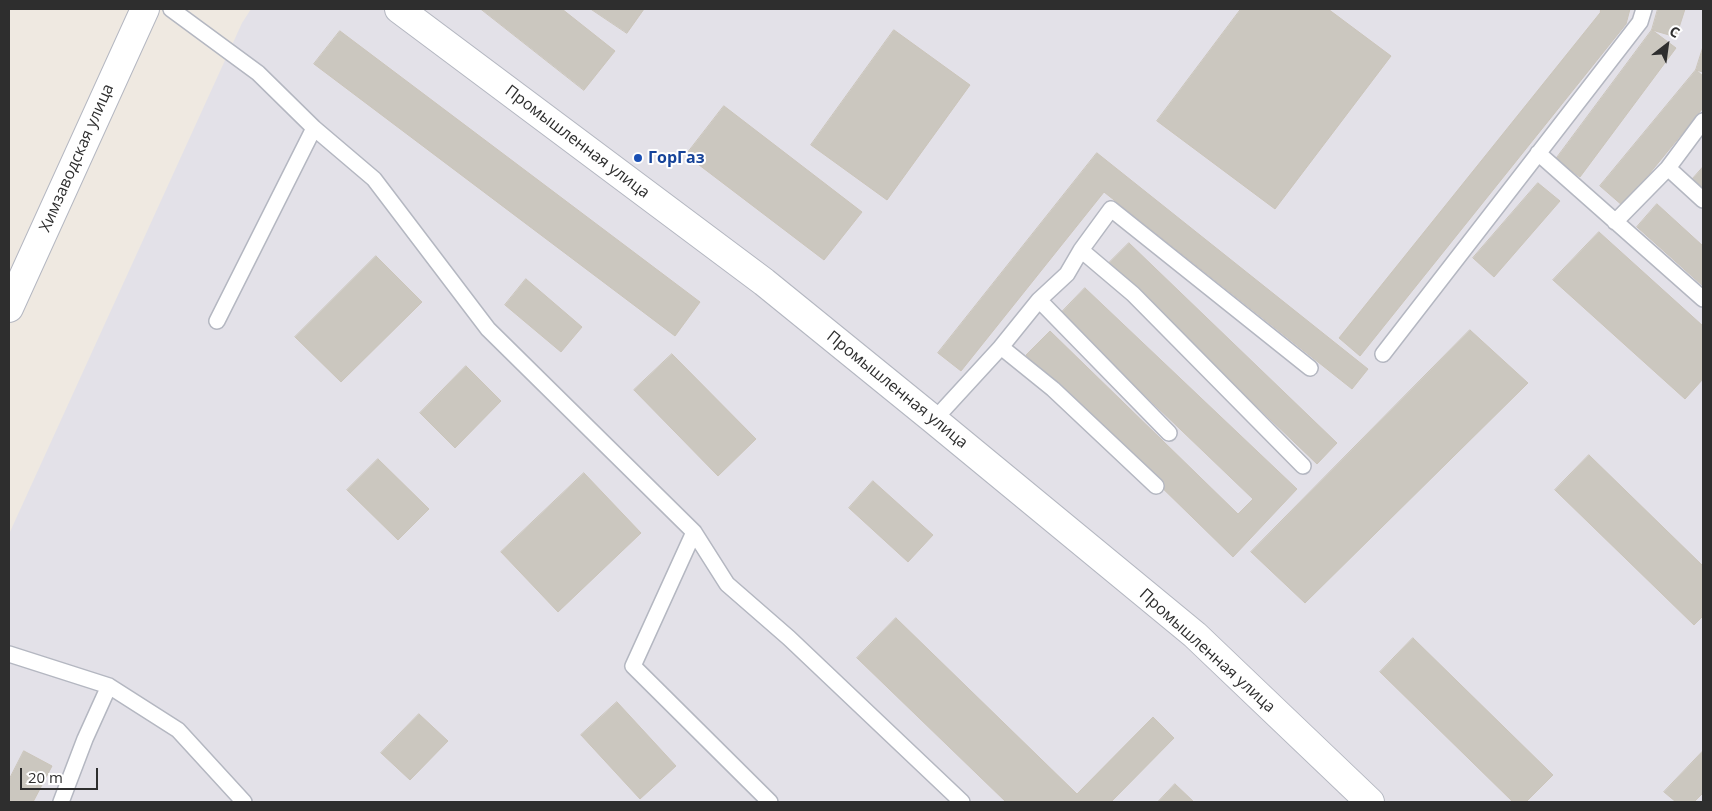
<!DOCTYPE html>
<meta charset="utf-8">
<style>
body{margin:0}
#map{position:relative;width:1712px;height:811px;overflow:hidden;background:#efe9e1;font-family:"Open Sans",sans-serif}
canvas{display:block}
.frame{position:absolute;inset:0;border:10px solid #2e2e2e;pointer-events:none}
.north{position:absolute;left:1642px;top:20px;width:50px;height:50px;-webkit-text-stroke:4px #fff;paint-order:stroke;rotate:30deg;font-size:14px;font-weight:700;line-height:20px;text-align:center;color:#2e2e2e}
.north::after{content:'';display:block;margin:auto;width:18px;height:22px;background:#2e2e2e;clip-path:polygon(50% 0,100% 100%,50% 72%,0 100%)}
.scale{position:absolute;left:20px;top:768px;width:78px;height:22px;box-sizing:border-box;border:2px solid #2e2e2e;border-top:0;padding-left:6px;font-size:15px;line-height:18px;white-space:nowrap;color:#2e2e2e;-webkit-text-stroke:4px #fff;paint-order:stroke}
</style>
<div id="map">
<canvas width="1712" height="811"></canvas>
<div class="frame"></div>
<div class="north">С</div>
<div class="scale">20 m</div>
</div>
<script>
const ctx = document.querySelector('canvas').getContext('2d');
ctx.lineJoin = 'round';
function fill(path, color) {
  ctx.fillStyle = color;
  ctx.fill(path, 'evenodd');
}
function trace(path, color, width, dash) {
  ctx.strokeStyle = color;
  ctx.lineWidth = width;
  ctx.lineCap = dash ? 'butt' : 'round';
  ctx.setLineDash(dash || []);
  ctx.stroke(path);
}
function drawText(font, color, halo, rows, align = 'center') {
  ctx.font = font + ' "Open Sans",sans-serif';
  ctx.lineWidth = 4;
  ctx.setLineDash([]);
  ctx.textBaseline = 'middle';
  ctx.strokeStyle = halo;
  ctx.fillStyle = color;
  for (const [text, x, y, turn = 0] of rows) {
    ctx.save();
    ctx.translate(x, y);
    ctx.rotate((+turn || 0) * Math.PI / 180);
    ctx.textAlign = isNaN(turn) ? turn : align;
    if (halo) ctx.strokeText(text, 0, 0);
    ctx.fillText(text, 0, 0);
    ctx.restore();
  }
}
const industrial = new Path2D(`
 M251,9h1452v793h-1694v-268l233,-511z`);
const building = new Path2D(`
 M481,9h81l53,42 -31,39z
 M591,9h53l-17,24z
 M1241,9h87l63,47 -116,153 -118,-88z
 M1601,9h29l-4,15 -266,332 -21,-18 261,-325z
 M1658,9h27l-9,28 -24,-7z
 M894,30l76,55 -83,115 -76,-55z
 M1652,30l24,18 -96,129 -24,-18z
 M340,31l360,271 -25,34 -361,-272z
 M1703,47v25l-7,-2z
 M1696,70l7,6v32l-80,98 -23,-20z
 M724,106l138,106 -38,48 -138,-105z
 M1097,153l271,216 -16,20 -248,-197 -143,179 -23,-18z
 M1703,167v29l-14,-13z
 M1538,183l22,18 -66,76 -21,-19z
 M1657,204l46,42v40l-66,-59z
 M1599,232l104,94v53l-18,20 -132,-119z
 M1129,243l208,200 -20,21 -209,-200z
 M376,256l46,46 -81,80 -46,-45z
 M526,279l56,48 -21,25 -56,-47z
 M1085,288l212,201 -64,68 -207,-202 24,-24 188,183 15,-15 -193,-185z
 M1470,330l58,53 -223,220 -54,-51z
 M672,354l84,85 -38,37 -84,-86z
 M466,366l35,35 -46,47 -35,-35z
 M1589,455l114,111v50l-9,9 -139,-135z
 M378,459l51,50 -31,31 -51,-50z
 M584,473l57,60 -83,79 -57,-60z
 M873,481l60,54 -25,27 -59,-54z
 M896,618l181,176 76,-77 21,21 -63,64h-105l-149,-144z
 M1413,638l140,137 -27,27h-13l-133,-130z
 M617,702l59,64 -36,33 -59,-64z
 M419,714l29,27 -38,39 -29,-27z
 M24,751l28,15 -19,36h-24v-22z
 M1703,751v42l-9,9h-18l-12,-10z
 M1175,784l19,18h-36z`);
const service = new Path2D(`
 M171,9l87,64 56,55 60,51 114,150 206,203 33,52 62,54 173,164
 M1538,153l165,146
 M1668,168l35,32
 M1615,222l53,-54 35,-47
 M1081,250l52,44 170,172
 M1039,300l130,133
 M217,321l97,-193
 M1001,347l52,42 103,97
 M1383,354l257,-332 4,-13
 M934,420l67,-73 38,-47 28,-26 14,-24 30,-41 199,159
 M694,532l-61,134 137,136
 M9,654l100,32 69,44 66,72
 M61,802l24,-63 24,-53`);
const minor = new Path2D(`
 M399,9l365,273 170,138 261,215 175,167`);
const tertiary = new Path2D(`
 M9,308l136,-299`);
const markers = [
 [638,158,5,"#1a4fb4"]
];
const streetNames = [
 ["Промышленная улица",577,142,37],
 ["Химзаводская улица",77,158,-66],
 ["Промышленная улица",897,390,39],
 ["Промышленная улица",1207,651,42]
];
const transitNames = [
 ["ГорГаз",648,158]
];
fill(industrial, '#e3e1e8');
fill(building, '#cbc7bf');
trace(building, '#cbc5ba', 1);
trace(service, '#b4b7c1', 18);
trace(minor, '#b4b7c1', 30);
trace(tertiary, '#b4b7c1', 30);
trace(service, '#fff', 15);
trace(minor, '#fff', 28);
trace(tertiary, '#fff', 28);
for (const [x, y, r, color] of markers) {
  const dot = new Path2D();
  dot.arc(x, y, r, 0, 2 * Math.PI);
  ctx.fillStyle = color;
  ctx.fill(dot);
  trace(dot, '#fff', 2);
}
drawText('16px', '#2e2e2e', '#fff', streetNames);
drawText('bold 16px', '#164399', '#fff', transitNames, 'left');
</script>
